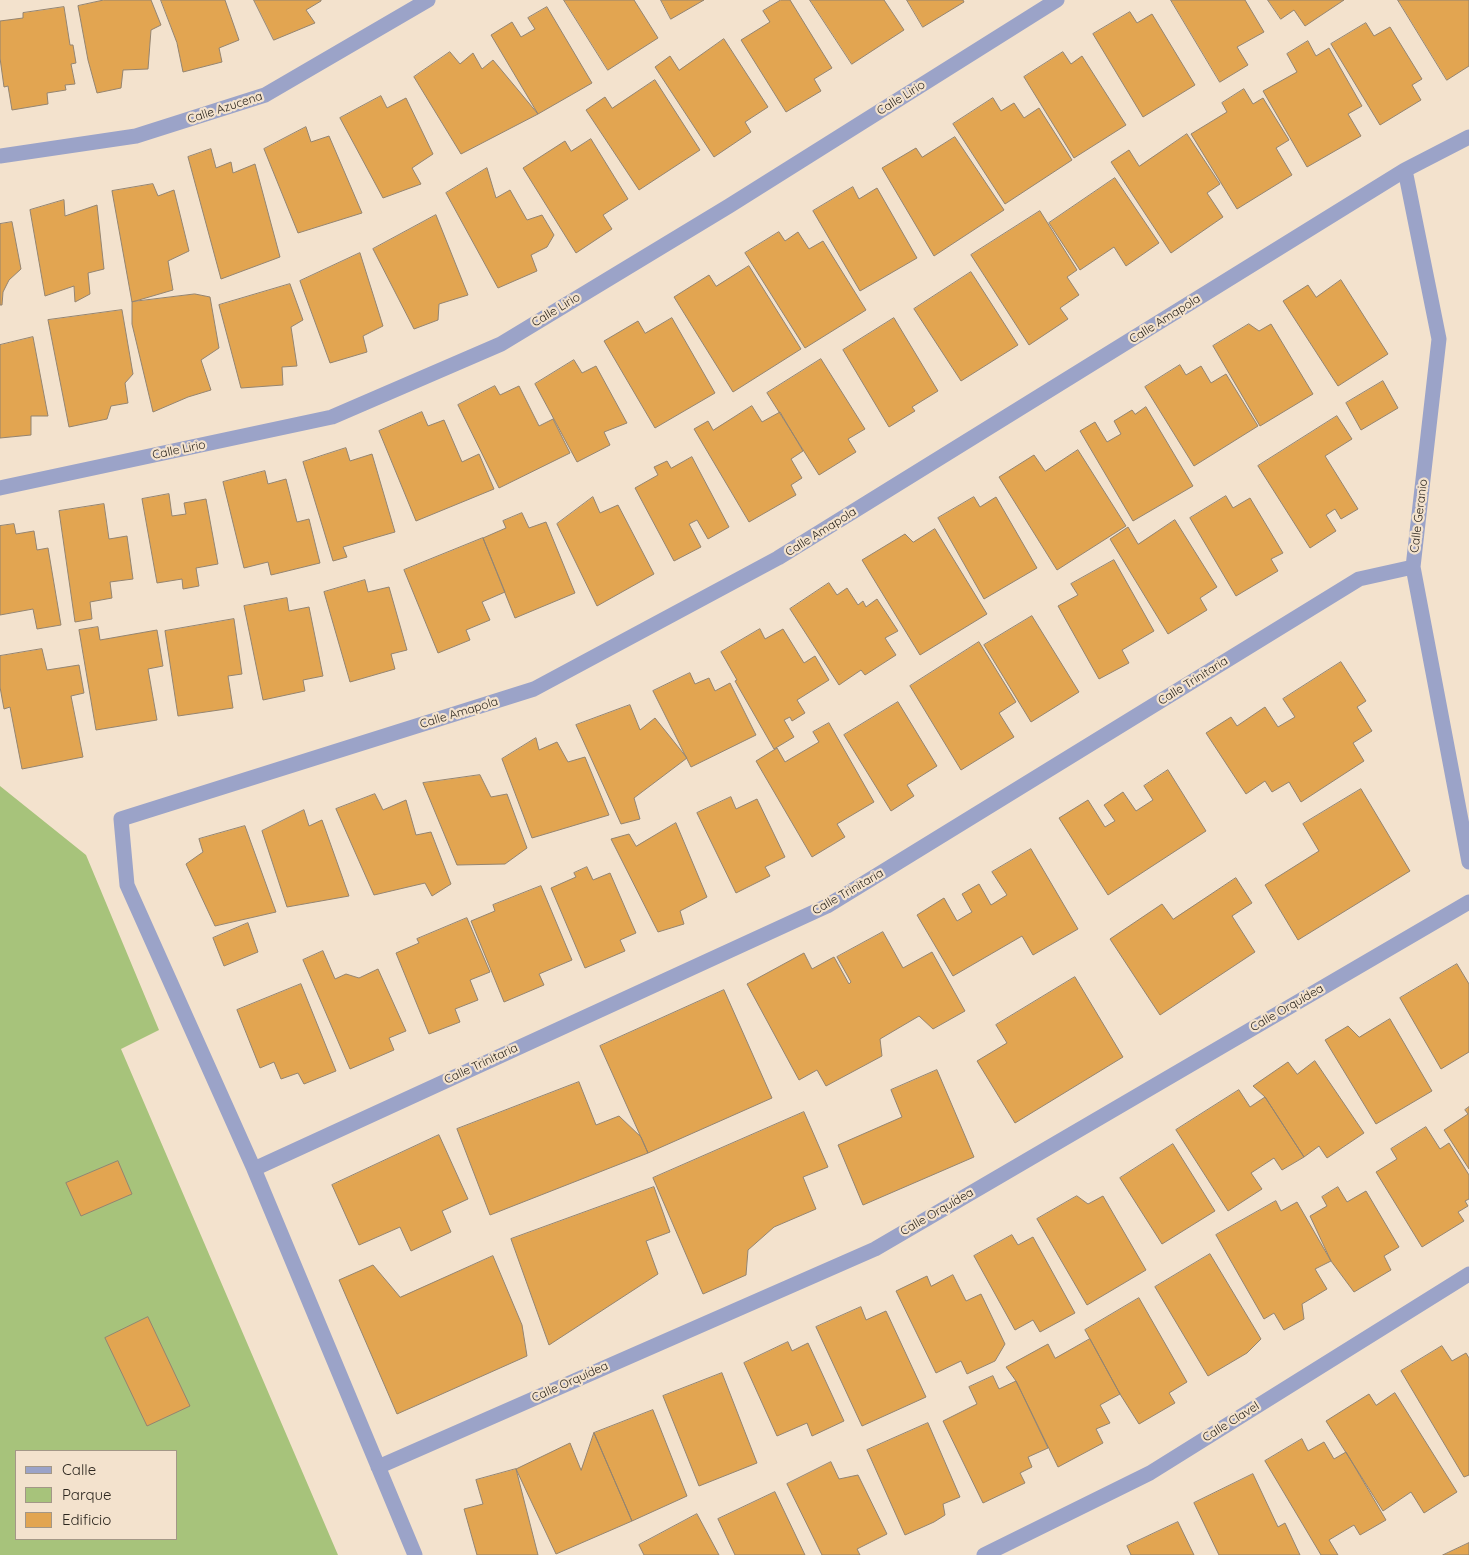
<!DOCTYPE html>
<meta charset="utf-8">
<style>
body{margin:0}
#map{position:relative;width:1469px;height:1555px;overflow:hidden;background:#f3e2cd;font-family:Quicksand,sans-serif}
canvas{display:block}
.legend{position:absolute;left:15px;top:1450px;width:162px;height:90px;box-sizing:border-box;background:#f3e2cd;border:1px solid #a39787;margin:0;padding:6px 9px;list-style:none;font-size:15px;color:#2c261e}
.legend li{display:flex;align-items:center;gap:10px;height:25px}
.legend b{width:25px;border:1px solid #a39787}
</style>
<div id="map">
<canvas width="1469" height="1555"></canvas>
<ul class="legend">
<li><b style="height:6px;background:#9ba3c8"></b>Calle</li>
<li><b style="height:14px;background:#a7c37b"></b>Parque</li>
<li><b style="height:14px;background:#e2a551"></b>Edificio</li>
</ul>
</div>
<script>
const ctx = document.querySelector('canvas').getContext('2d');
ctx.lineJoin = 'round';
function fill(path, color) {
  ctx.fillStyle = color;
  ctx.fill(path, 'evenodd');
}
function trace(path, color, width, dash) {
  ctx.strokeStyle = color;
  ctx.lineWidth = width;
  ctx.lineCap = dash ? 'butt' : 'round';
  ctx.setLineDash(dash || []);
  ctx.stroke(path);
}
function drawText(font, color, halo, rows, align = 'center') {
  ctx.font = font + ' Quicksand,sans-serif';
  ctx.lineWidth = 4.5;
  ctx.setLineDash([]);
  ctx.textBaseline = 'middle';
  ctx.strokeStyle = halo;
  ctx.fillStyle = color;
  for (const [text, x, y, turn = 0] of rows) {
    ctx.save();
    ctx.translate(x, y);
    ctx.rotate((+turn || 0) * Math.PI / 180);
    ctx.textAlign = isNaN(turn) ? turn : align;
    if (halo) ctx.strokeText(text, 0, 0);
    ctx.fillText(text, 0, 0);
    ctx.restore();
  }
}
const green = new Path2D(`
 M0,786l86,69 73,175 -38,19 217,506h-338zM16,1451h160v88h-160z`);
const building = new Path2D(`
 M104,0h47l10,25 -10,5 -3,39 -25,1 -2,18 -24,5 -9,-33 -10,-54z
 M161,0h64l14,40 -20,8 3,14 -39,10 -6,-29z
 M254,0h67v1l-15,9 9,13 -41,17z
 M564,0h70l24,38 -50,32z
 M661,0h43l-33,19z
 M781,0h9l42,68 -18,11 7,12 -35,21 -45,-72 29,-18 -7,-11z
 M810,0h74l20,30 -52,34z
 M907,0h56l1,2 -41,25z
 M1171,0h74l19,32 -27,15 11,18 -28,17z
 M1268,0h76l-39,26 -11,-16 -13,9z
 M1398,0h71v66l-22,14z
 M64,7l6,38h3l3,18 -5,1 4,20 -10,1 1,5 -19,3 1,11 -36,6 -4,-24 -4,1 -4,-29v-37l23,-3v-5z
 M547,7l45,76 -54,31 -47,-79 21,-13 9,15 14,-8 -7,-11z
 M1130,12l7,11 15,-9 43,71 -52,32 -50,-83z
 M1366,23l8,13 16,-9 32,52 -10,6 9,15 -41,25 -49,-81z
 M724,39l44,68 -23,15 6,10 -37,25 -59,-90 15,-11 9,14z
 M1308,41l8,15 13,-8 33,58 -14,8 13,22 -54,31 -44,-76 34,-19 -10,-18z
 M450,52l10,12 13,-11 9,16 11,-9 45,54 -77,40 -47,-77z
 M1063,52l8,12 11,-8 44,69 -52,33 -50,-81z
 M655,80l45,70 -61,40 -53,-80 19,-13 7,11z
 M1244,89l9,15 10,-6 26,42 -13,8 16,27 -55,34 -46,-75 36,-22 -5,-9z
 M381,96l6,12 19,-10 27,56 -21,14 9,16 -38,14 -43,-80z
 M993,98l8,13 13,-8 10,15 15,-10 33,52 -67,44 -52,-80z
 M306,127l5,15 18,-6 33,77 -64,20 -34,-84z
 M1187,134l33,50 -13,9 16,24 -52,36 -60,-91 18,-12 10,16z
 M955,137l49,73 -70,46 -52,-88 34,-20 6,9z
 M591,139l37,60 -25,16 9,14 -36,24 -53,-85 42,-27 6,10z
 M211,149l5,19 15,-6 2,11 22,-9 25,93 -59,22 -33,-122z
 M487,168l9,30 14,-8 17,30 15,-5 12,20 -7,12 -16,8 6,16 -39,17 -52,-95z
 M1115,178l44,65 -33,23 -12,-19 -34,23 -31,-47z
 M153,184l5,12 16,-6 15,61 -21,10 5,29 -41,12 -20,-111z
 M853,187l6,12 18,-11 40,70 -57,33 -47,-80z
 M64,200l1,16 32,-11 7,64 -16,4 2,21 -15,8 -1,-16 -29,10 -15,-86z
 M1040,211l37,59 -10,7 12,18 -19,13 8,11 -39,26 -58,-90z
 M436,215l32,80 -29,9 -1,16 -24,9 -41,-80z
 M12,222l9,47 -12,11 -6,12 -1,13h-2v-81z
 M779,232l6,9 13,-9 11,17 14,-8 43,69 -61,38 -60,-95z
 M360,253l23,73 -20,10 4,16 -37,11 -30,-82z
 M749,266l52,83 -68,43 -59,-95 35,-22 7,11z
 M971,272l47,73 -57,36 -47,-72z
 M1341,280l47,74 -50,32 -55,-85 25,-16 8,12z
 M290,284l13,36 -12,7 6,39 -15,1 1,18 -42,3 -22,-83z
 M195,294l15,3 9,51 -18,12 10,30 -23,7 -35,15 -21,-88v-22z
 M122,310l11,64 -8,9 3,20 -17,3 -4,13 -38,8 -21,-107z
 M672,318l43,75 -60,35 -51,-87 34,-20 7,12z
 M894,318l44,73 -26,16 3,4 -26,16 -46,-77z
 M1249,324l10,7 12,-7 42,70 -53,32 -47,-80z
 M33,337l15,79h-17v19l-31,3v-93z
 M821,359l44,70 -17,10 8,13 -37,23 -52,-82z
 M574,360l8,13 14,-7 31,57 -23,9 6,13 -33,17 -42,-78z
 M1180,365l6,10 15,-9 10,17 15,-9 32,52 -64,40 -49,-79z
 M1383,381l15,27 -37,22 -15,-27z
 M495,386l5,9 19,-9 20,40 14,-7 17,34 -71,35 -41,-83z
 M752,406l10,16 18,-10 23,39 -12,8 11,19 -11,7 5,10 -47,27 -55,-93 14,-8 5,9z
 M1146,407l47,79 -60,35 -53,-90 15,-9 12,20 14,-8 -7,-13 18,-11 3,4z
 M422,412l6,14 16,-6 18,42 17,-8 15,35 -78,32 -37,-90z
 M1337,416l15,23 -27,17 33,53 -17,10 -6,-10 -9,6 10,16 -26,17 -52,-82z
 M346,448l4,13 22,-7 23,78 -52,15 4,10 -14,4 -30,-99z
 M1078,450l48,76 -69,44 -58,-93 35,-22 11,16z
 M692,457l37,70 -21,12 -11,-19 -8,4 12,23 -27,14 -39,-73 23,-13 -4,-8 13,-6 4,7z
 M265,471l3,13 18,-5 11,43 12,-3 11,44 -49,12 -3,-13 -24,6 -21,-86z
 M169,494l3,22 14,-2 -2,-11 22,-4 12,65 -22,4 3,18 -16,3 -1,-10 -25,4 -15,-84z
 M1226,496l7,12 17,-10 33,55 -12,6 7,12 -42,25 -46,-78z
 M593,497l7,16 18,-8 36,69 -57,32 -40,-82z
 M974,497l6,10 16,-10 41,71 -53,31 -46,-81z
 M104,504l5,35 18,-3 6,43 -23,3 2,16 -22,4 2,17 -17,3 -16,-111z
 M522,513l7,15 17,-6 29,71 -60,25 -32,-80 23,-10 -3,-7z
 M1175,520l42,67 -17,11 7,12 -39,24 -58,-95 18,-12 10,17z
 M14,524l2,10 18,-3 3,19 11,-2 13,77 -24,4 -4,-20 -33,6v-89z
 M935,529l52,85 -67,41 -58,-95 43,-26 8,8z
 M483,538l22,54 -23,10 8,18 -24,10 4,10 -32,13 -34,-83z
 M1114,560l40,71 -32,19 7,13 -30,16 -41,-73 20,-11 -7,-11z
 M365,580l3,12 21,-5 18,63 -16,4 4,15 -45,13 -26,-90z
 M829,583l8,12 10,-7 11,17 5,-4 3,6 11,-8 21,32 -13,7 11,17 -31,20 -4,-5 -22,15 -49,-76z
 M287,598l2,13 20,-4 14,69 -20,4 2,11 -42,9 -19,-94z
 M1032,616l47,76 -48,30 -47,-77z
 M234,619l8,55 -14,2 5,32 -55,8 -13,-85z
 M98,627l2,13 57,-10 6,36 -15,3 9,51 -61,10 -17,-100z
 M760,629l5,10 18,-10 21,34 11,-7 14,24 -32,20 8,13 -13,8 -2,-4 -6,3 10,17 -20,12 -39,-68 2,-1 -16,-28z
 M979,642l37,60 -17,11 15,24 -53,33 -51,-84z
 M42,649l5,21 32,-5 5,28 -13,3 12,61 -61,12 -12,-62 -6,2 -4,-22v-31z
 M1341,662l25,39 -9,6 15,24 -19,12 11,18 -63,41 -12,-20 -17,10 -7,-11 -19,13 -40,-61 25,-16 6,9 28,-19 13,20 17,-10 -12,-18z
 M690,673l5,11 14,-6 6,13 15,-8 26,52 -65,32 -38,-76z
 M898,702l39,64 -30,19 7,11 -23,15 -47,-76z
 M630,705l10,25 15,-12 32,40 -53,40 6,21 -19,5 -45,-99z
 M829,723l45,79 -37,22 8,13 -33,20 -56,-96 21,-13 8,14 34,-20 -6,-10z
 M536,738l3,12 18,-8 11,20 17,-5 24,58 -77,23 -30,-79z
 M1168,770l38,61 -98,64 -49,-77 29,-18 17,27 10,-6 -11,-16 19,-13 13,19 17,-11 -9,-14z
 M480,775l11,22 16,-3 20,54 -22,16 -48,1 -34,-82z
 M1361,789l49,82 -112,69 -33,-55 54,-34 -16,-27z
 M375,794l8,16 23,-10 10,35 15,-3 20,52 -19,12 -7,-13 -51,12 -38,-86z
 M731,797l5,12 21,-10 28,58 -20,10 5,9 -34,17 -39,-80z
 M304,810l5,16 13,-6 27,76 -62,11 -25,-76z
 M676,823l31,74 -27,14 4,13 -26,8 -47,-93 18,-5 7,12z
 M245,826l31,86 -61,14 -29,-62 17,-12 -4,-13z
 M1031,849l47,80 -45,26 -11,-19 -69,40 -36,-61 27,-17 13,23 15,-9 -10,-18 17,-10 12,21 16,-10 -15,-23z
 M587,867l6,13 17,-7 26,60 -16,7 5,11 -40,17 -34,-80 25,-11 -2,-4z
 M1236,878l16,25 -20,13 23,36 -95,63 -50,-76 52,-35 11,15z
 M541,886l31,74 -33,14 5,11 -40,17 -33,-81 24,-10 -2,-6z
 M467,918l23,54 -20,8 8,20 -23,9 5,13 -31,12 -33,-81 23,-10 -2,-4z
 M248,923l10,29 -34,14 -11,-28z
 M883,932l20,36 29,-16 33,59 -32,18 -14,-13 -39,23 2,17 -56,30 -9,-16 -18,10 -52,-96 57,-31 8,16 22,-12 15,27 2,-2 -14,-25z
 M323,951l12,28 11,-5 13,4 19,-9 28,62 -17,7 5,12 -44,19 -47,-109z
 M1457,964l12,20v68l-28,17 -41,-71z
 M1075,977l48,80 -108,66 -38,-62 30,-18 -11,-18z
 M301,984l35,87 -32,13 -6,-11 -17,6 -7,-17 -14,6 -23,-58z
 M724,990l48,108 -124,55 -48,-107z
 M1390,1019l42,72 -56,33 -51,-84 23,-14 11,11z
 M1315,1061l49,72 -37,25 -8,-12 -15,11 -39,-60 -12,-11 35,-24 9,12z
 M937,1070l37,87 -111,48 -25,-60 64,-28 -11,-27z
 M579,1082l17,43 23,-9 22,21 7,16 -158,62 -33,-86z
 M1239,1090l11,17 15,-10 39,60 -22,13 -8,-12 -23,15 11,16 -34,22 -52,-81z
 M1469,1107v62l-25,-39 24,-16 -3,-4z
 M804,1112l24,55 -25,10 13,32 -42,18 -26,23 -2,25 -43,19 -50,-116z
 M1426,1127l14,22 9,-6 20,32v24l-4,2 3,5 -10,6 6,9 -42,26 -46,-75 21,-13 -6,-10z
 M439,1135l29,64 -26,12 9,21 -40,19 -11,-24 -41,18 -27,-60z
 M1173,1144l42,67 -53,33 -42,-66z
 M118,1161l14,33 -51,22 -15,-33z
 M654,1187l16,45 -24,9 12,33 -109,71 -38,-106z
 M1338,1187l9,15 19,-11 33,56 -15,9 7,14 -37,22 -23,-31 -21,-45 17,-10 -5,-9z
 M1077,1196l11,8 15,-8 43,74 -59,35 -50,-86z
 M1276,1201l5,10 16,-9 34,59 -16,8 12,20 -25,15 2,15 -20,11 -10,-17 -10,6 -48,-84z
 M1012,1235l6,10 15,-8 42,76 -35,19 -7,-12 -18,10 -41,-74z
 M1210,1254l51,85 -14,14 -39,23 -53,-89z
 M493,1256l29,69 5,31 -130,58 -58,-134 34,-15 27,32z
 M953,1275l13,26 15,-7 24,50 -10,17 -28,13 -6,-13 -25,12 -40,-82 31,-15 4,10z
 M1139,1298l48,84 -18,11 6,10 -36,21 -19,-30 -35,-64z
 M861,1307l5,13 20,-9 40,86 -64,29 -46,-99z
 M148,1317l42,89 -43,20 -42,-88z
 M1090,1339l30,55 -20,11 10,18 -14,6 7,14 -45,24 -42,-86 -10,-14 42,-23 7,14z
 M788,1342l4,9 16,-8 36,78 -32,15 -5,-13 -30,13 -33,-73z
 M1442,1346l10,15 14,-8 3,5v117l-5,2 -63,-106z
 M722,1373l35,90 -58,23 -36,-90z
 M993,1376l6,13 17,-8 32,67 -20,9 4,10 -12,6 5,10 -42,20 -40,-82 34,-17 -8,-17z
 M1395,1393l62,99 -33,21 -13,-21 -28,19 -57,-90 43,-27 7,11z
 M653,1410l34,86 -55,25 -38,-88z
 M928,1423l32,74 -17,7 2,11 -11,7 -29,13 -38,-85z
 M594,1433l38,88 -76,33 -40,-85 54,-26 11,27z
 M1302,1439l6,12 16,-9 10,17 12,-7 40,68 -26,15 -6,-10 -25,15 9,15h-17l-56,-94z
 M831,1462l8,17 19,-4 29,59 -30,15 3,6h-38l-35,-71z
 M516,1469l22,86h-61l-13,-46 19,-5 -7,-24z
 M1253,1474l25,53 7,-4 15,32h-81l-25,-52z
 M775,1492l30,63h-70l-17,-36z
 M697,1514l22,41h-75l-5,-10z
 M1178,1522l16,33h-63l-4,-9z
 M1469,1543v12h-26z`);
const minor = new Path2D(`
 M0,156l136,-20 129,-41 163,-95
 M1405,170l34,169 -26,228 56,295
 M0,488l332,-71 169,-73 228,-138 328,-206
 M254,1169l573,-263 532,-327 54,-12
 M378,1467l497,-218 594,-347
 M415,1555l-161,-386 -127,-284 -6,-66 413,-130 244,-131 627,-388 64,-33
 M984,1555l166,-82 319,-199`);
const streetNames = [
 ["Calle Lirio",901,98,-32],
 ["Calle Azucena",225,108,-18],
 ["Calle Lirio",556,310,-31],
 ["Calle Amapola",1165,319,-32],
 ["Calle Lirio",179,450,-12],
 ["Calle Geranio",1419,516,-83],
 ["Calle Amapola",821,532,-32],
 ["Calle Trinitaria",1193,681,-32],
 ["Calle Amapola",459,713,-17],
 ["Calle Trinitaria",848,892,-30],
 ["Calle Orquídea",1287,1008,-30],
 ["Calle Trinitaria",481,1064,-25],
 ["Calle Orquídea",937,1212,-30],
 ["Calle Orquídea",570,1382,-24],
 ["Calle Clavel",1231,1422,-32]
];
fill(green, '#a7c37b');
fill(building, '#e2a551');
trace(building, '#948470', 1);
trace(minor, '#9ba3c8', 15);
drawText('12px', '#2c261e', '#f3e2cd', streetNames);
</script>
